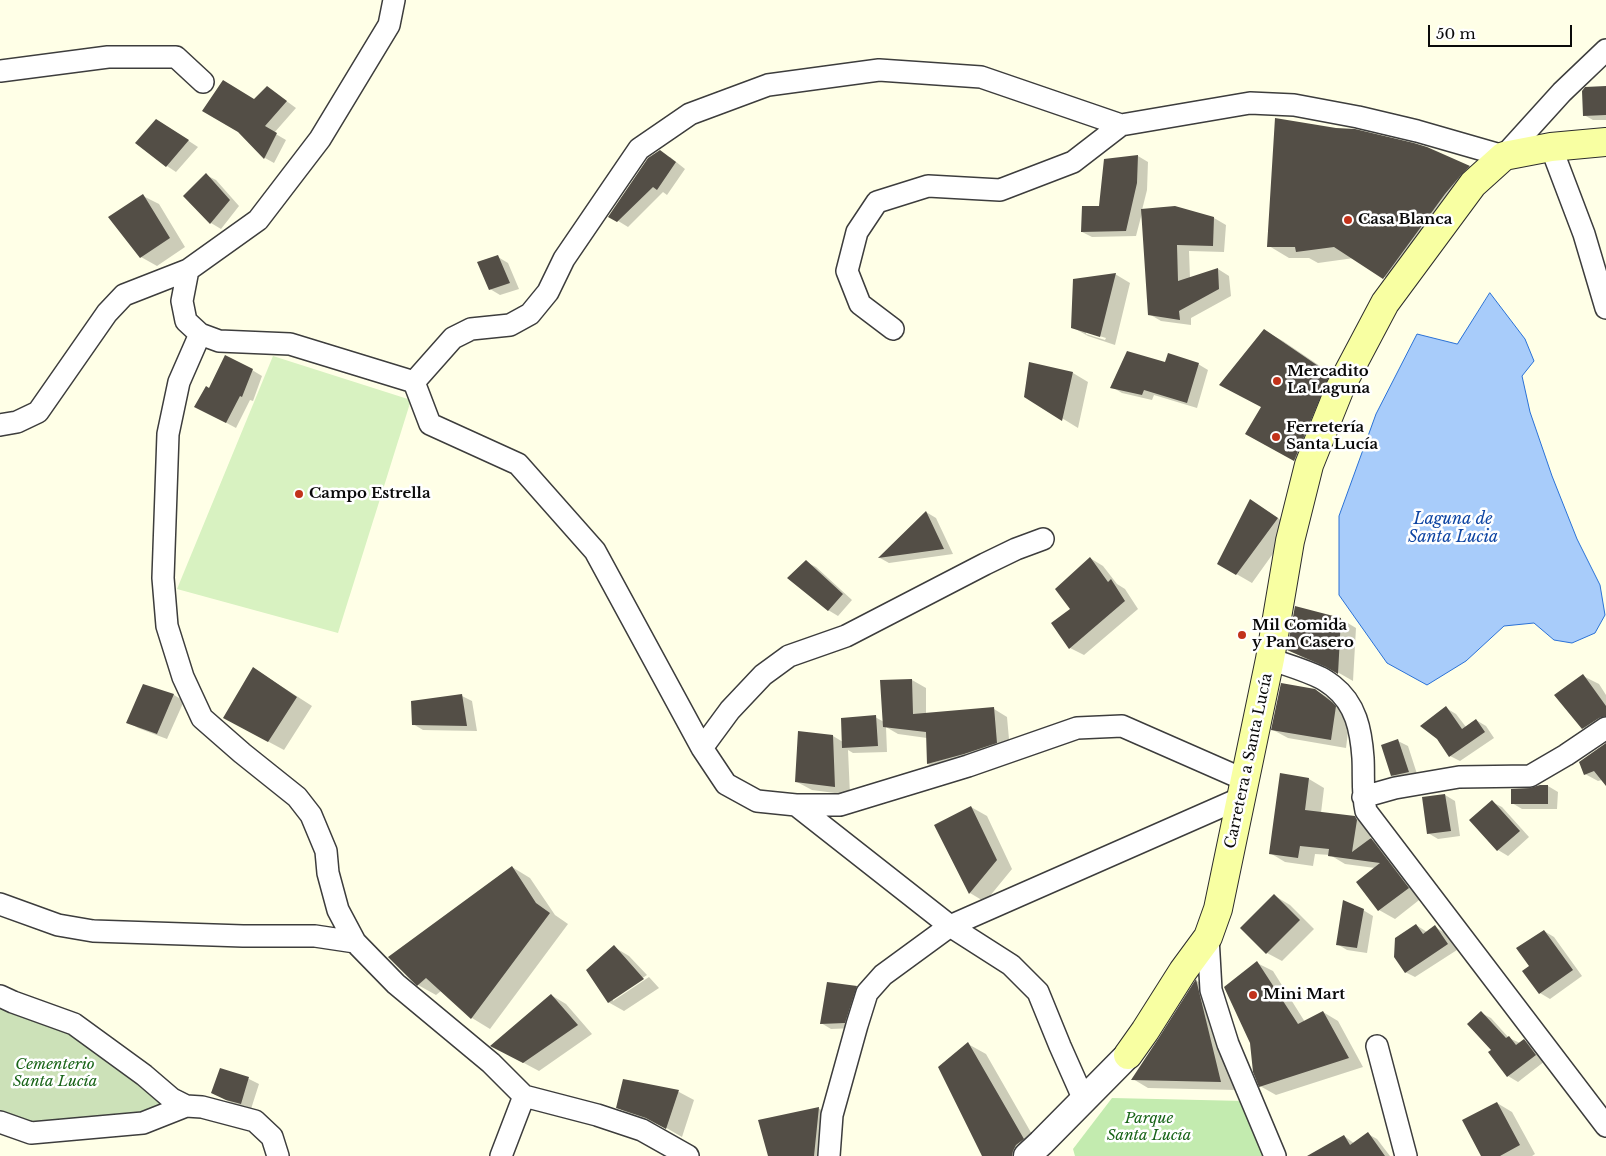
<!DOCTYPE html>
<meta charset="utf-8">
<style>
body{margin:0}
#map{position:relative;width:1606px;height:1156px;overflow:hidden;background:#ffffe7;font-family:"Libre Baskerville",serif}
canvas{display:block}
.scale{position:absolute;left:1428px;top:25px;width:144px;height:22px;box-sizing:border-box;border:2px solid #0a0a0a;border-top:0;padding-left:6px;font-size:15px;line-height:18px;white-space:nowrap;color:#0a0a0a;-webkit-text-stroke:4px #fff;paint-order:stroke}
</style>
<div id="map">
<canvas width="1606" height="1156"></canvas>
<div class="scale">50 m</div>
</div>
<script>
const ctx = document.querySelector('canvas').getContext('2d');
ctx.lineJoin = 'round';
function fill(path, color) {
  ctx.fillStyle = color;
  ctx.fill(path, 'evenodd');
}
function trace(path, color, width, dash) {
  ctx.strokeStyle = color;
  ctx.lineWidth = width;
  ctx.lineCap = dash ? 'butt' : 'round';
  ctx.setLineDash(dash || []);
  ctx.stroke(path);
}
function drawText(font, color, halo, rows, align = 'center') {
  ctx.font = font + ' "Libre Baskerville",serif';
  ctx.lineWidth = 5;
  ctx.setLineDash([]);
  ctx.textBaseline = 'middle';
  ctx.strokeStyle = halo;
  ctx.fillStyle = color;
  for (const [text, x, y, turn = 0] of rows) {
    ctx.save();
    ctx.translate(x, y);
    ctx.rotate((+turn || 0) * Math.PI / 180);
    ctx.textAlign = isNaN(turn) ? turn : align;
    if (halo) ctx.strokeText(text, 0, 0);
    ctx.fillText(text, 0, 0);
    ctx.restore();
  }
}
const green = new Path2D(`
 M1112,1098l133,3 22,55h-192l-2,-7z`);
const cemetery = new Path2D(`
 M0,993l60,20 112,86 -31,22 -110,10 -31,-11z`);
const pitch = new Path2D(`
 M273,356l138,44 -73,233 -161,-44z`);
const water = new Path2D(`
 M1490,293l35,46 9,22 -12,15 8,36 22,64 25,63 23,46 5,30 -10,18 -23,10 -18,-3 -20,-17 -30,3 -38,35 -39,24 -40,-22 -48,-68v-79l37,-102 41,-80 40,10z`);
const shadow = new Path2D(`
 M267,87l29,21 -22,25 12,7 -12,23 -9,-5 -26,-27 16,-30z
 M1606,87v33h-13l-9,-5z
 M166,126l32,21 -22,25 -9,-6 -30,-23z
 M1427,148l42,19 20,11 -85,111 -50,-31 -36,5 -9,-5h-20l-20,-12z
 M1138,156l10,6 -1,28 -5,20 33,-2 39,10 12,7 -2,27 -35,-1 1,27 28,-9 11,7 2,20 -40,22v7l-30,-4 -12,-7 -7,-101 -6,23 -44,1 -10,-5z
 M670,157l15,12 -18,26 -4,-3 -35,35 -18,-11z
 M206,175l10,5 23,26 -18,23 -10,-6 -26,-27z
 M143,196l16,8 26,43 -28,19 -16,-9z
 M498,257l10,6 11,26 -19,6 -10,-6z
 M1115,274l15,9 -15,62 -27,-9 -16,-9zM1086,332l20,6 -1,2 -19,-6z
 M1265,331l18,10 65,44 -35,85 -49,-26 -2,-37z
 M1166,363l32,1 10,6 -11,38 -43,-13 -2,5 -30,-7 -10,-6z
 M252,370l10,6 -9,25 -3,-1 -14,28 -30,-16 4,-23z
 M1073,373l15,9 -10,46 -52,-32z
 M1251,501l41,26 -40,56 -33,-19z
 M926,512l10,6 17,36 -64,9 -9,-5z
 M1090,558l13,8 14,18 8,5 13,20 -54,46 -14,-7 2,-39z
 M806,562l10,5 36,33 -14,16 -10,-6z
 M1341,619l15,9 -3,53 -14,-8 -35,-15 -15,-8z
 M253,668l59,38 -28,44 -45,-24z
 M1583,676l16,8 7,11v37l-8,5 -15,-9z
 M912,680l14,8v26l68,-5 13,8 3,33 -68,21 -14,-7 -1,-26 -29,-4 -12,-7 1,25 -34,1 -5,-3 2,45 -38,-5 -15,-8 36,-46 10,6 32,-25 9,5z
 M144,685l30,10 10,6 -17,38 -29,-11 -10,-6z
 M1315,690l16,9 19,17 -4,32 -58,-10 -15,-8z
 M462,696l10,5 5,30 -54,-1 -10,-6z
 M1446,708l10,6 10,13 10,-7 10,6 8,12 -34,23 -10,-5z
 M1398,741l10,5 10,31 -16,4 -10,-6z
 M1606,745v39l-4,-4 -4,1 -13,-7z
 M1281,775l28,4 15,9 -3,25 34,5 15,9 2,2 -2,10 16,10 37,48 -28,22 -16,-9 -22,-28 18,-14 -30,-4 -15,-9 -15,-1 -2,12 -28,-4 -15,-9z
 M1548,786l10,6 -1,17h-35l-10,-6 18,-13z
 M1445,795l10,6 5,35 -22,3 -10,-6z
 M1492,802l10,5 27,30 -21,19 -10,-6z
 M971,807l16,9 25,53 -27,33 -15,-9 -34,-68z
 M512,867l18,11 25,37 13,9 -78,105 -18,-11 -31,-27 -5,4 -18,-10z
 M1275,896l15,9 24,24 -32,32 -15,-8z
 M1363,910l10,6 -6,37 -20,-3 -10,-6z
 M1416,925l11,7 8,-5 10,6 12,17 -42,27 -10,-5z
 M1544,931l10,6 28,39 -32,23 -10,-6 -9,-26z
 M614,947l15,9 18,19 -34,23v3l36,-24 10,11 -35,23 -16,-9z
 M1257,963l16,8 32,51 18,-10 15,9 25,46 -87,28 -16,-9z
 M1197,981l14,8 25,101 -88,-2 -15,-9z
 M856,987l10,6 -11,35 -24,1 -10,-6z
 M551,995l15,9 26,30 -53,37 -32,-17z
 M1481,1013l10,5 18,20 11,5 4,-3 10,6 11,15 -27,21 -10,-6 -16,-26z
 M968,1044l18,10 55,96 -6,6h-52z
 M221,1069l28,10 10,5 -8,25 -14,-3 -24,-13z
 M624,1081l55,11 15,8 -12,37 -19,-11 -31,-10 -15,-9z
 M1497,1103l15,9 23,42 -3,2h-50z
 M818,1108l14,8 -4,40h-59z
 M1368,1134l9,5 13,17h-62l16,-20 11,8z`);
const building = new Path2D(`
 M223,80l31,19 13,-13 20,15 -22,25 12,7 -13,26 -26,-27 -36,-21z
 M1606,86v29l-23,1 -1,-25 3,-4z
 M1275,118l61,10 19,1 59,14 13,4 43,19 -9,9 -16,19 -62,85 -49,-32 -38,5 -1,-5h-28z
 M156,119l33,21 -23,27 -31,-24z
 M660,150l16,12 -19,28 -4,-3 -36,35 -9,-5 40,-59z
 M1138,155l-1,28 -11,48 -45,1 1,-26h17l5,-47z
 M206,173l24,27 -20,24 -27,-28z
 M143,194l27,44 -30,20 -32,-41z
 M1175,206l39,11 -1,29 -36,-1 1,36 40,-13 1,21 -40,22 1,9 -32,-5 -7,-106z
 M498,255l12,28 -21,7 -12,-28z
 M1116,273l-16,64 -29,-9 2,-49z
 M1264,329l66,45 -36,87 -49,-27 16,-27 -42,-22z
 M1127,351l38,11 3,-9 31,10 -12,40 -43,-13 -2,5 -32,-7z
 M225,355l28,14 -11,28 -2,-1 -14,27 -32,-16 12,-21 3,2z
 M1029,362l44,10 -11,49 -38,-24z
 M1250,499l28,19 -42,57 -19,-11z
 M926,511l18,38 -66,9z
 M1090,557l18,25 3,-3 14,22 -56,48 -18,-26 19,-14 -15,-20z
 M806,560l37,34 -15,17 -41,-33z
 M1295,606l46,12 -3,56 -12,-7 -39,-17z
 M253,667l44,30 -29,45 -45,-24z
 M1583,674l23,32v10l-7,2 -17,11 -28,-34z
 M912,679l1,35 81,-7 3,36 -33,11 -37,10 -1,-32 -43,-5 -3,-47z
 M1281,683l34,6 17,13 4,4 -5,34 -60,-10z
 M143,684l31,10 -17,40 -31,-11z
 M462,694l5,32 -55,-1 -1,-24z
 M1446,706l16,23 14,-10 9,13 -36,25 -12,-18 -17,-13z
 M876,715l2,31 -36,2 -1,-30z
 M798,731l35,4 2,52 -40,-5z
 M1398,739l11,33 -18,4 -10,-31z
 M1606,743v43l-12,-15 -10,4 -5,-13z
 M1280,773l29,5 -4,32 50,6 2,4 -5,32 19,-14 38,50 -31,23 -22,-29 24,-19 -52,-7 1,-7 -29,-3 -2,12 -29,-4z
 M1540,785h8v19h-37v-15l19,-1z
 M1445,794l6,37 -24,3 -5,-37z
 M1492,800l28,31 -23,20 -28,-31z
 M971,806l26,54 -28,34 -35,-69z
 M512,866l24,37 14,10 -79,106 -45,-41 -9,8 -29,-29z
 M1274,894l26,26 -34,34 -26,-26z
 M1343,900l21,9 -7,39 -21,-3z
 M1416,924l7,10 12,-9 13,19 -43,29 -11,-16 1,-19z
 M1544,930l29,40 -34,24 -17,-23 7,-5 -13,-18z
 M614,945l30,34 -36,24 -22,-33z
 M1257,961l41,63 25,-13 26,47 -90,29 -6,-15 -3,-29 -26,-56z
 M1196,979l25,103 -90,-2 27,-41z
 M827,982l30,4 -12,37 -25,1z
 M551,994l27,31 -55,38 -33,-17z
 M1481,1011l25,27 3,-2 7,9 8,-6 12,16 -29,22 -19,-25 3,-2 -24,-26z
 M968,1042l56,97 -8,6 -3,6 -1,5h-30l-44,-89z
 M220,1068l29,9 -8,27 -15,-4 -15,-7z
 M623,1079l56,11 -13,39 -20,-11 -30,-10z
 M1497,1102l23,43 -20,11h-19l-19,-36z
 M819,1107l-5,49h-46l-10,-36z
 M1368,1132l17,24h-78l37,-21 6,10z`);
const minor = new Path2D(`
 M0,71l108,-14h68l27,25
 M1551,147l33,87 22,74
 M188,270l-6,31 4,20 14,13 19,7 71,3 124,38 39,-44 18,-9 39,-4 20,-11 18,-22 16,-33 75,-110 51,-35 78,-29 111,-15 102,7 140,48
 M893,329l-33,-25 -13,-33 10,-39 20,-30 51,-16 72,4 73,-28 48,-37 129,-22 44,2 64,12 59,14 87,25 58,-64 44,-42
 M200,334l-21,48 -11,52 -5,144 4,48 16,51 19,41 40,35 55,44 14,18 15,36 2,22 10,37 17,32
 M414,382l16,42 88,40 77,87 107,197 24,36 31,17 39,4h44l128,-39 109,-38 45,-2 123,54
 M0,425l17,-3 21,-10 69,-99 17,-18 64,-25 70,-50 62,-81 69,-114 5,-25
 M1270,659c17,6 35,11 51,19 4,2 8,5 12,8 23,18 28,44 30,72 1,18 -1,35 3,53l240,315
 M702,748l28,-38 33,-35 26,-19 57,-20 139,-72 31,-15 27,-10
 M1363,797l32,-9 64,-11 71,-1 36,-21 40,-27
 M796,805l154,121 61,39 27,27 22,54 24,54
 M0,904l58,21 35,6 150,5h72l40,6 41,42 95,79 33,33 73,19 45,15 46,26
 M1208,937l3,53 17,54 47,112
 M0,996l13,6 61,22 70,51 28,24 14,7 16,1 53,14 17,16 6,19
 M1377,1046l29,110
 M0,1122l31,11 112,-10 43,-17
 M501,1156l23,-60
 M829,1156l3,-41 25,-90 10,-32 16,-18 67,-49 291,-128`);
const tertiary = new Path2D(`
 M1027,1156l14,-13 87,-88`);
const secondary = new Path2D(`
 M1128,1055l17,-24 38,-60 25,-34 10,-28 52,-250 20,-118 19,-76 31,-77 45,-85 88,-119 31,-28 47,-9 55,-5`);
const markers = [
 [1348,220,5,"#c2321a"],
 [1277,381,5,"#c2321a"],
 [1276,437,5,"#c2321a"],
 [299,494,5,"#c2321a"],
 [1242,635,5,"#c2321a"],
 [1253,995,5,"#c2321a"]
];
const poiNames = [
 ["Casa Blanca",1358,220],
 ["Mercadito",1287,372],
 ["La Laguna",1287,389],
 ["Ferretería",1286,428],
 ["Santa Lucía",1286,445],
 ["Campo Estrella",309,494],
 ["Mil Comida",1252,626],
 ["y Pan Casero",1252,643],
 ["Mini Mart",1263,995]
];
const streetNames = [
 ["Carretera a Santa Lucía",1249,761,-78]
];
const parkNames = [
 ["Cementerio",55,1065],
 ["Santa Lucía",55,1082],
 ["Parque",1149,1119],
 ["Santa Lucía",1149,1136]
];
const waterNames = [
 ["Laguna de",1453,519],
 ["Santa Lucia",1453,537]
];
fill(green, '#c3ebaf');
fill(cemetery, '#cce1b8');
fill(pitch, '#d8f2c1');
fill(water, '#a8ccfa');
trace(water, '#2a71d6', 1);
fill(shadow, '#0003');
fill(building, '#534e46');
trace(minor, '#3d3d3d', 24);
trace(tertiary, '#3d3d3d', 29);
trace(secondary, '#2c2c2c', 30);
trace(minor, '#fff', 21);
trace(tertiary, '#fff', 26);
trace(secondary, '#f8ffa2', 28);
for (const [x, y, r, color] of markers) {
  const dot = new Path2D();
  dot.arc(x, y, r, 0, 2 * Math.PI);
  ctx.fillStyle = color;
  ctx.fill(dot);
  trace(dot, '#fff', 2);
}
drawText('bold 15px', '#0a0a0a', '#fff', poiNames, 'left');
drawText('15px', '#0a0a0a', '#fff', streetNames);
drawText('italic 15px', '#196418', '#fff', parkNames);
drawText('italic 16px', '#0d44a2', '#fff', waterNames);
</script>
